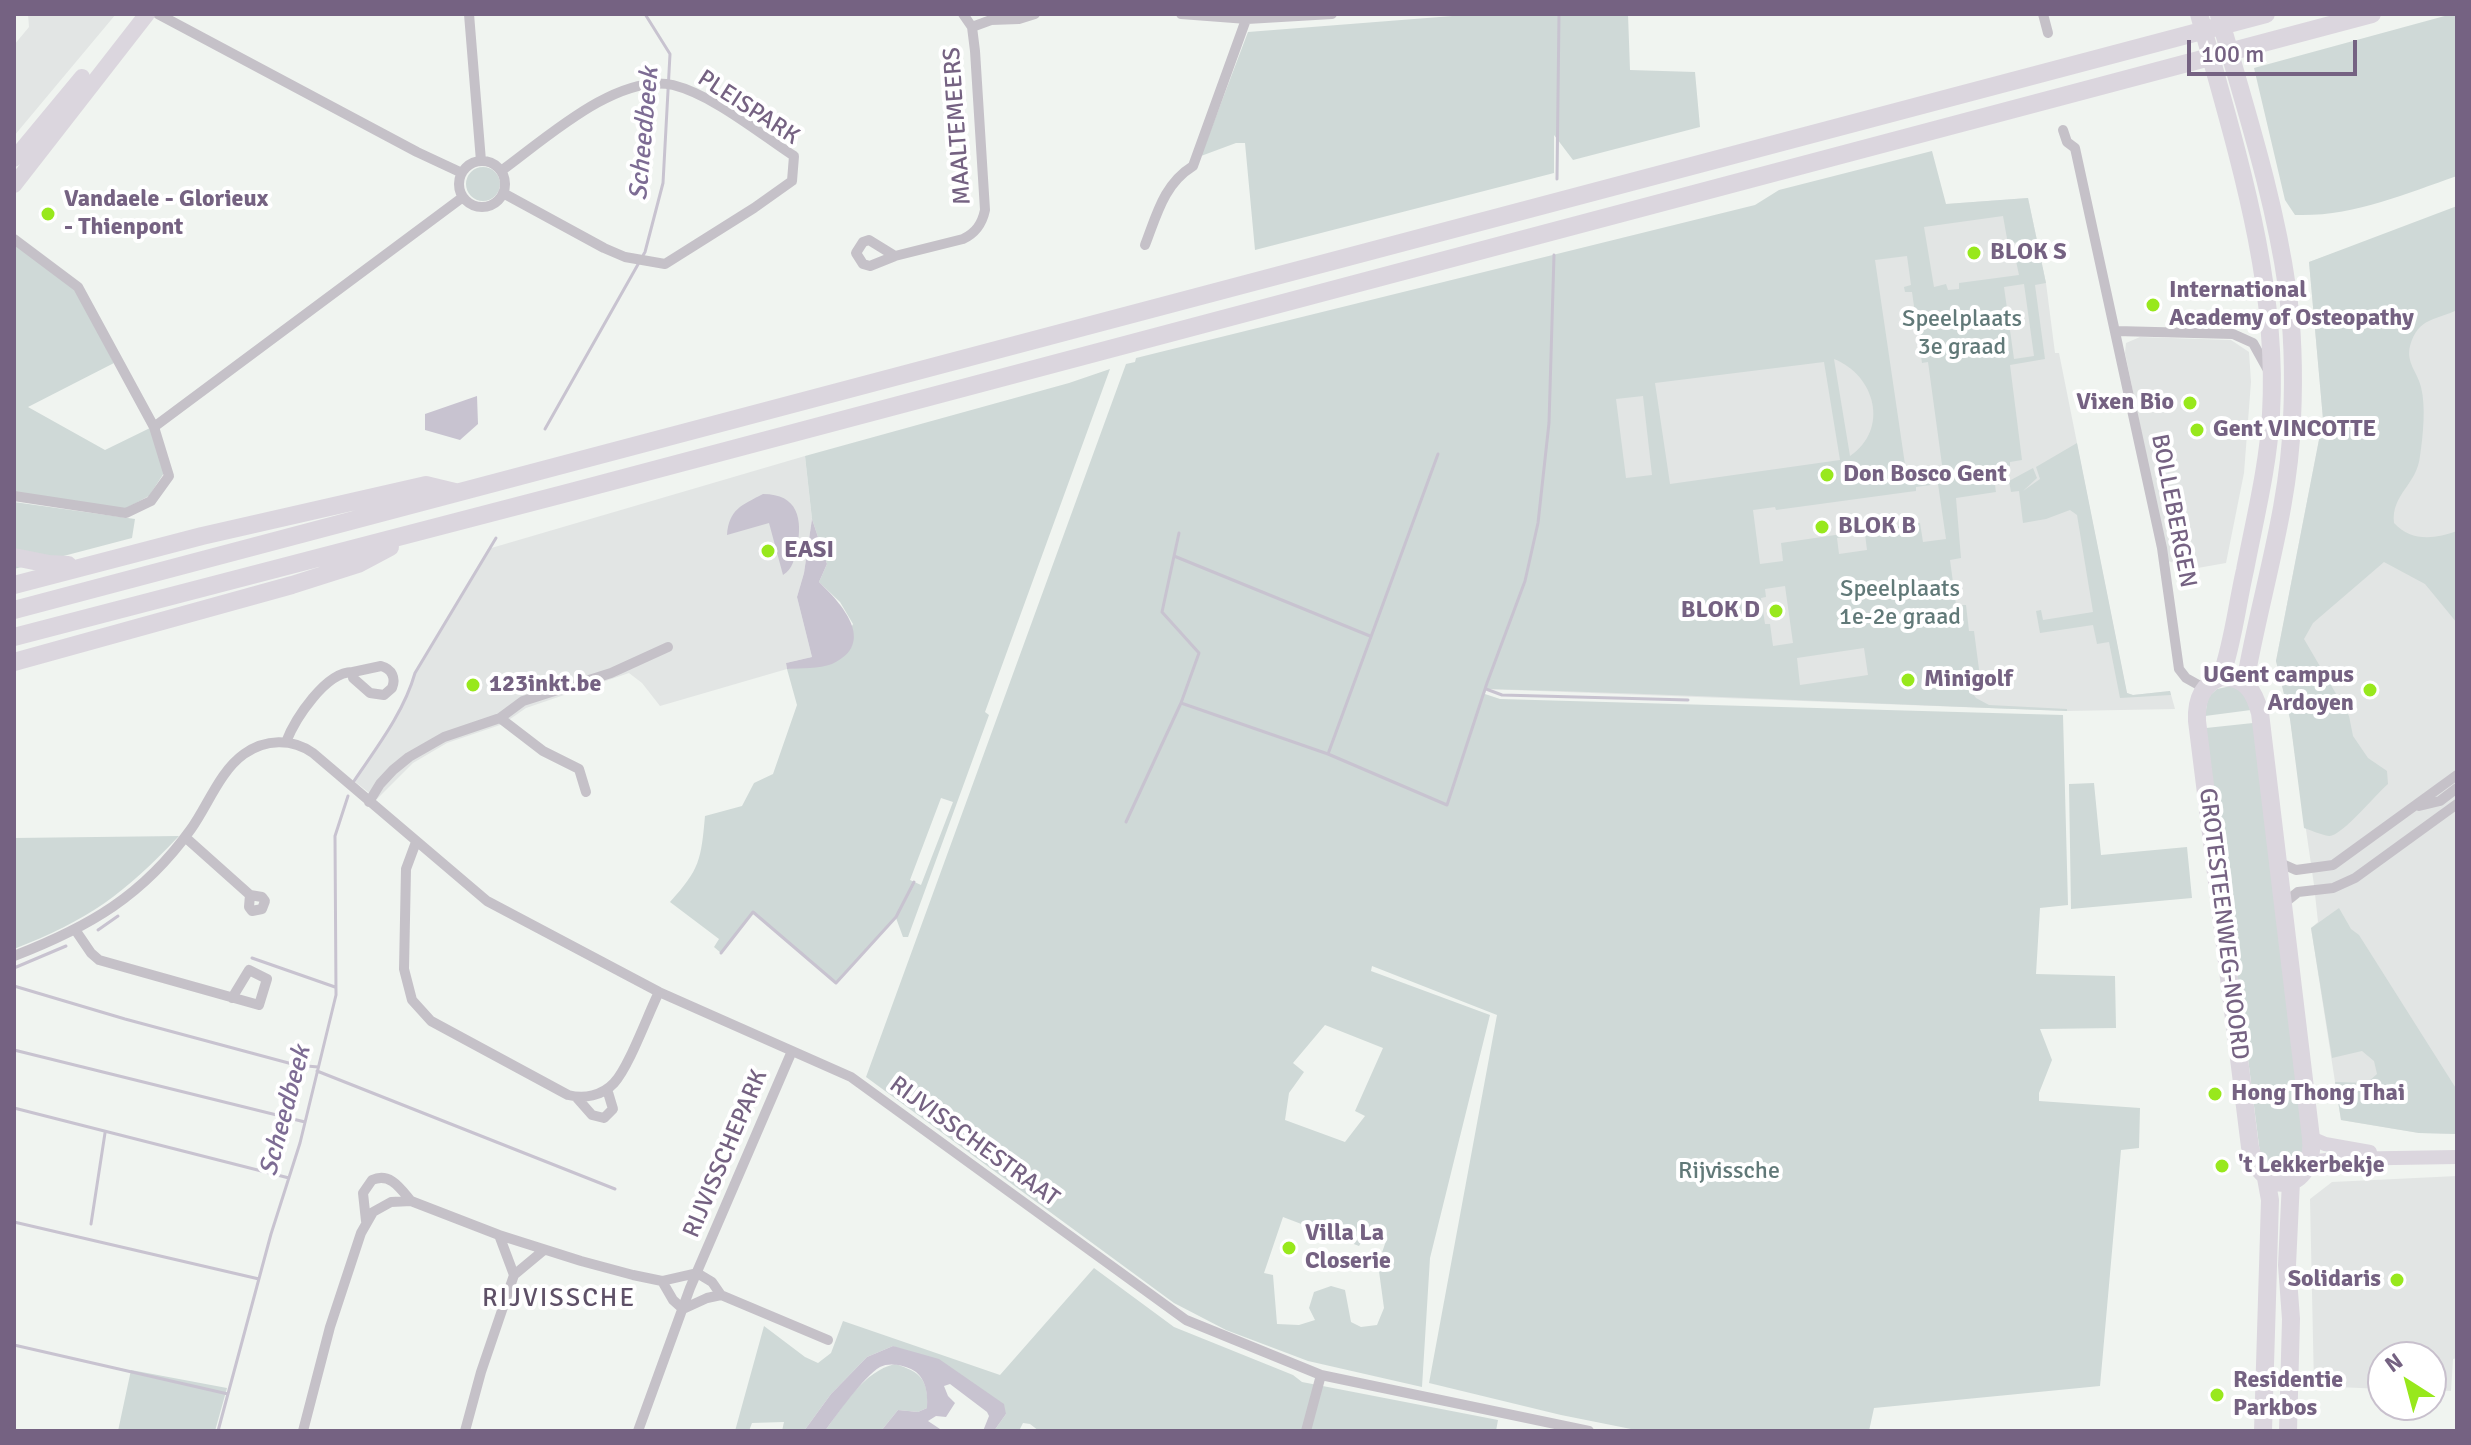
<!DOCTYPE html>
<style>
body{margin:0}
#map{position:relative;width:2471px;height:1445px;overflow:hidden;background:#f0f4f0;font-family:Signika,sans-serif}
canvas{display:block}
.frame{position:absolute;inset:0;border:16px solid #756282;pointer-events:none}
.north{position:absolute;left:2367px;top:1341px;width:80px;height:80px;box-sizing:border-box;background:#fff;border:2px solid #c8c0cd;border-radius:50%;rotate:324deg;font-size:22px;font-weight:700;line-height:32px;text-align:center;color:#756282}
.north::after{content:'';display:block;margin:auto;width:28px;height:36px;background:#98e81c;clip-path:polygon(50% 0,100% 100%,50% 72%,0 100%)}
.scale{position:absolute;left:2187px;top:40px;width:170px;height:36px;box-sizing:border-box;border:4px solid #756282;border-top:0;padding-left:10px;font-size:24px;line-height:28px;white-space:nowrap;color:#756282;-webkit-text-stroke:6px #fff;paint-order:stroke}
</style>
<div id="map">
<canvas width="2471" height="1445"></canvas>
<div class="frame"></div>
<div class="north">N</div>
<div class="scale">100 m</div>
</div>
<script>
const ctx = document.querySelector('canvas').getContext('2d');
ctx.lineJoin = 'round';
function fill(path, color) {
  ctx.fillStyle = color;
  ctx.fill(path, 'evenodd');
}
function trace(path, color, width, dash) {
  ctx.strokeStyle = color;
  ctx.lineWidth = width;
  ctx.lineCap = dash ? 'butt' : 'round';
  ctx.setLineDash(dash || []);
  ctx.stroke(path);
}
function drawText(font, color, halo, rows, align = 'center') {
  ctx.font = font + ' Signika,sans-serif';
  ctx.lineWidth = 8;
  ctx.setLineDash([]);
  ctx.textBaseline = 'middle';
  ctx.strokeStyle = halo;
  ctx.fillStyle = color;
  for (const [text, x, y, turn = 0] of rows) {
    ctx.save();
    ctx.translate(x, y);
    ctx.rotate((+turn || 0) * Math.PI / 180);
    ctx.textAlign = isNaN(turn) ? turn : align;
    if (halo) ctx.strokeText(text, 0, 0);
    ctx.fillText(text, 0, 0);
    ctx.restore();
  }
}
const built = new Path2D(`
 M28,14h88l-102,122v-91l15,-18z
 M2028,198l18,85 9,70h4l68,340 6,2 37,-4 5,18 -108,2 -581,-22 84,-419 376,-66z
 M2457,209v925l-38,-1 -78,-13 -30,-192 7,-6 -4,-37 -24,-166 -14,-58 47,-242 -14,-157z
 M2140,337l91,3 18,12 2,30 -7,91 -18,90 -34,6 -24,-8 -43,-208 1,-10z
 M805,456l7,63 -8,54 -7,24 15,60 -26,6 1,6 -127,37 -18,-23 -13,-10 -103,35 -23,16 -56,19 -34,20 -36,36 -23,-18 31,-47 25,-44 5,-17 73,-124z
 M2457,1176v182l-4,1 -2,32 -20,-1v-33h-48v32l-69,-3 -4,-187 22,-17z`);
const green = new Path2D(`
 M1478,14h150l2,56 65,2 5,55 -127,33 -19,-25v38l-299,77 -10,-107h-9l-35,13 47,-124z
 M2452,14h5v162c-53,18 -104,41 -162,39l-10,-15 -31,-132z
 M1932,151l14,53 82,-6 18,85 -11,2 10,74 -35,6 12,95 -12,2v4c-15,4 -16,12 -14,26l-40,6 5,60 -11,2 6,45h10l3,26h5l6,46 -16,2v3l12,16 13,7 78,4v2c-193,-7 -387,-17 -581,-22l-1,5 15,5 563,16 5,190 -28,3 -4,66 79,2 1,52 -76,1 12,31 -13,33v8l101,7 -1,40 -18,2 -21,236 -226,22 -5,23h-228l-80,-16 -132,-32 68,-368 -125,-49 -1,5 119,44 -60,243 -8,129 -114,-26 -82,-31 -52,-27 -308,-226 260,-713 9,-2 1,-4 619,-153 24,-15zM2003,216l5,28 11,-2 2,18 -5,1 3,14 -60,8v6l-11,1 -2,-6 -12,3 -10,-60zM1907,256l4,29 -7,2 1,5h7l10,71 6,-1 15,110 -36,6 -32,-218zM2024,284l10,72 -20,3 -10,-72zM1834,359c41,16 56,70 16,97zM1824,362l16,98 -170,24 -15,-101zM1643,396l9,79 -26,3 -10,-79zM1938,484l8,55 -23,3 -3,-19 -61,9 1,2h5l2,16 -28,4 -2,-16 5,-1v-3l-61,9 2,18 -23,3 -7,-54 22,-3 1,3 132,-18 8,-1v-4zM1785,586l8,57 -20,3 -3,-22h-5l-4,-26 5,-1 -1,-8zM1864,648l4,27 -68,10 -3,-27zM1325,1025l58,23 -28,63 10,5 -20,26 -60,-22 4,-27 15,-21 -11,-9zM1283,1217l76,29 9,-15 18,10 -8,23 6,44 -7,17 -16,2 -10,-5 -6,-32 -14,-4 -17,6 -5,16 6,12 -16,5 -22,-1 -4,-49 -9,-2z
 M466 184a17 17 0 1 1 34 0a17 17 0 1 1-34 0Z
 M2457,206v104c-20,10 -39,7 -47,36 -4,17 7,25 11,41 5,20 2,48 -1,69 -3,29 -29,38 -26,67 17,19 41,16 63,8v92l-32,-39 -41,-22 -71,61 -9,16 45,77 4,20 15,22 19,13 1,13c-12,10 -47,53 -59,52 -8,-1 -18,-6 -25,-8l-14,-109 -14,-58 47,-242 -14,-157z
 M14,244l60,43 40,76 -86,44 77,43 45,-22 14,45 -15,23 -26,14 -109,-17z
 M1110,369l-125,343 4,3 -81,222h-5l-7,-19 -60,65 -83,-71 -32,41 -7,-6 5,-8 -49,-37c30,-33 31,-42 35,-86l37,-10 12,-23 19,-9 24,-69 -10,-36 46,-6 20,-39 -13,-22 -21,-20 8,-18 -15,-45 -7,-63 264,-73zM941,798l12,4 -32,83 -11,-5z
 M2077,443l50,250 6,2 37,-4 1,4 -51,3 -11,-56 -12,2 -4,-19 -53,8 -4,-22 5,-1 2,10 50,-8 -16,-97 -7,-5 -24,9 -23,4 -4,-32 -8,1 -2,-11 24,-13 4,10 -14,13 17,-12 -4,-12z
 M14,502l121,17 -3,19 -118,31z
 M2231,686l12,6 8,18 -46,6 3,-19 9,-8z
 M2253,723l51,420 -1,17c-18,18 -24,19 -42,1l-55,-433z
 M2094,783l7,72 86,-8 5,51 -121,11 -2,-125z
 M179,836c-55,58 -90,84 -165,113v-111z
 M2339,908l12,21 8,6 98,155v44l-38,-1 -78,-13 -6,-38 32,1 10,-9 -3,-13 -12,-10 -30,7 -21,-130z
 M1094,1268l80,59 119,48 9,7 196,38 -2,11h-457l-9,-7 -7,-1 -4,8h-25l12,-17 -113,-68 -26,11 -36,37 -27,37h-22l2,-9 -32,1 -3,8h-14l29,-105 41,31 13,6 13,-10 12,-32 157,54z
 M895,1364c26,8 34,16 32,44l-9,4 -20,-2 -17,21h-56c18,-25 39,-60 70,-67z
 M131,1370l96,18 -12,43h-97z`);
const water = new Path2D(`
 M477,396l1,28 -18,16 -35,-10v-16z
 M763,494c35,0 40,25 34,54 -3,11 -4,21 -14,27l-14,-52 -42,12c2,-26 15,-30 36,-41z
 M812,519l15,45 -8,18c22,21 59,61 13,82 -13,5 -31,4 -45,5l-1,-6 26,-6 -15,-60 7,-24z
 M893,1346l46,13 65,45 2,10 -12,17h-11l6,-15 -2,-4 -37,-28 -6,2 4,10 7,7 -9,14 -10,-1 -8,5 15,10h-62l17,-21 20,2 9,-4c1,-15 -1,-32 -16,-39 -9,-4 -22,-7 -31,-2 -16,9 -44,49 -55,64h-21l27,-37 36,-37z`);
const stream = new Path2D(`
 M1557,179l2,-165
 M545,429l100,-177 18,-69 7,-129 -25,-40
 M1179,533l-17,79 37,41 -18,50 147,51 119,51 40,-122 38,-102 13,-58 11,-100 5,-168
 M1174,556l196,80
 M1486,689l16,6 186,5
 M1328,754l110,-300
 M354,781c23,-34 50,-69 61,-108l81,-135
 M1126,822l55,-119
 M98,930l20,-14
 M721,953l32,-41 83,71 60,-66 18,-35
 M252,958l83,29
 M14,968l52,-22
 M14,986l111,33 171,46 22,2
 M14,1050l291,72
 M317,1071l298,118
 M14,1108l275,70
 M14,1222l245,57
 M91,1224l14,-91
 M14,1345l214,49
 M218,1431l53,-197 29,-91 36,-148 -1,-159 13,-40`);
const street = new Path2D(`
 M158,14l259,138 45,21
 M469,14l12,147
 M1181,14l66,5 85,-5
 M2043,14l5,19
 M972,27l19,-7 28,-1 16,-5
 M2063,130l4,12 8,6 87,400 17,121 7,9 18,10
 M459 184a23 23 0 1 1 46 0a23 23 0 1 1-46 0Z
 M501,171c42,-30 116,-99 172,-86 40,10 86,48 121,71l-2,25 -38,27 -89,56 -40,-7 -21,-9 -101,-55
 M14,239l64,48 76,140 15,49 -18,25 -25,12 -112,-17
 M1145,245c12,-31 19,-61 48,-79l55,-152
 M895,256l-25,10 -7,-2 -7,-11 7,-11 6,-2 26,16 68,-17c13,-6 19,-15 22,-29l-10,-159 -3,-24 -9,-13
 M2116,331l117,3 20,9 15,27
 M154,427l309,-230
 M381,666c11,3 15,12 11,22l-8,7 -14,-2 -17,-15v-6z
 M500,718l43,33 36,18 7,23
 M286,742c9,-23 40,-71 67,-70
 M369,802l11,-18 13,-14 16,-13 35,-20 56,-19 23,-17 88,-28 57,-26
 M2419,806l21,-5 17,-13
 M185,837l65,58 -1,12 3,4 10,-2 3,-8 -3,-4 -12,-2
 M416,842l-10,27 -2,100 8,31 19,21 137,74c16,4 34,1 46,-12 15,-16 34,-69 45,-91
 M2278,862l18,8 37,-5 124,-90
 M2283,904l15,-12 35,-4 22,-10 102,-74
 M76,931l15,22 8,7 160,45 8,-26 -18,-9 -17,28
 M14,956c75,-29 129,-60 177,-127 17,-24 29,-58 53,-75 21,-15 48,-16 69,-1l174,148 172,91 192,85 335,243 135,55 268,56
 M577,1098l15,17 12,3 9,-9 -6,-20
 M366,1221l-3,-28 9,-13c18,-8 28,8 39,21
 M499,1235l15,40
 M662,1281l11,19 10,9 24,-11 14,-3
 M303,1431l27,-104 31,-94 12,-21 18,-10 20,-1 88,34 82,26 52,14 29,6 35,-8 15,9 9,13 107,45
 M465,1431l16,-59 33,-97 30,-25
 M638,1431l52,-143 102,-237
 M1306,1431l15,-56`);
const secondary = new Path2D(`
 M2311,1138l14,6 45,8
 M2311,1162l22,-3 124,-2`);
const primary = new Path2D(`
 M14,159l68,-82
 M14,185l133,-171`);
const highway = new Path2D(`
 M2199,14c35,129 80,264 72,400 -3,53 -16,104 -26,156 -8,35 -12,73 -24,107
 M2219,15c25,90 55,180 68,272 6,43 7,89 5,133 -3,90 -32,176 -47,263
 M14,557l35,7 19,1
 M14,585l188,-49 224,-51 29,7
 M14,610l2252,-596
 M14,637l557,-145 1801,-478
 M14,662l278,-77 66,-21 32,-17
 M2221,677c25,0 33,14 39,36l51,425c5,54 -50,62 -61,9l-53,-426c-1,-20 4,-36 24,-44z
 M2263,1431l7,-231 -4,-22
 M2288,1431l3,-112 -4,-54 4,-84`);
const markers = [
 [48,214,8,"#98e81c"],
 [1974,253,8,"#98e81c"],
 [2153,305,8,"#98e81c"],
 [2190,403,8,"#98e81c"],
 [2197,430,8,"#98e81c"],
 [1827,475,8,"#98e81c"],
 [1822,527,8,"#98e81c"],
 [768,551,8,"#98e81c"],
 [1776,611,8,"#98e81c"],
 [1908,680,8,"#98e81c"],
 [473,685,8,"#98e81c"],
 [2370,690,8,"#98e81c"],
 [2215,1094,8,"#98e81c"],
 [2222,1166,8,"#98e81c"],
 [1289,1248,8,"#98e81c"],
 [2397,1280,8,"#98e81c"],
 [2217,1395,8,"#98e81c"]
];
const streetNames = [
 ["PLEISPARK",748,108,33],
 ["MAALTEMEERS",958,126,-94],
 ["BOLLEBERGEN",2173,511,79],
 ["GROTESTEENWEG-NOORD",2223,924,83],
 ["RIJVISSCHESTRAAT",974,1142,36],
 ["RIJVISSCHEPARK",726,1154,-67]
];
const poiNames = [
 ["Vandaele - Glorieux",64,200],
 ["- Thienpont",64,228],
 ["BLOK S",1990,253],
 ["International",2169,291],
 ["Academy of Osteopathy",2169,319],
 ["Vixen Bio",2174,403,"right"],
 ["Gent VINCOTTE",2213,430],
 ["Don Bosco Gent",1843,475],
 ["BLOK B",1838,527],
 ["EASI",784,551],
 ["BLOK D",1760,611,"right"],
 ["UGent campus",2354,676,"right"],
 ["Ardoyen",2354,704,"right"],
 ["Minigolf",1924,680],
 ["123inkt.be",489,685],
 ["Hong Thong Thai",2231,1094],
 ["'t Lekkerbekje",2238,1166],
 ["Villa La",1305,1234],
 ["Closerie",1305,1262],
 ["Solidaris",2381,1280,"right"],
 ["Residentie",2233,1381],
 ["Parkbos",2233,1409]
];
const parkNames = [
 ["Speelplaats",1962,320],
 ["3e graad",1962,348],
 ["Speelplaats",1900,590],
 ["1e-2e graad",1900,618],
 ["Rijvissche",1729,1172]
];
const waterNames = [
 ["Scheedbeek",645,134,-85],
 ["Scheedbeek",286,1111,-75]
];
const neighbourhoodNames = [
 ["RIJVISSCHE",559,1299]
];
fill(built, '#e2e5e4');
fill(green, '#cfd9d7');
fill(water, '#c8c3d0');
trace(stream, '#c8c3d0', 3);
trace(street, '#c5c1c8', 10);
trace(secondary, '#dbd6de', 14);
trace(primary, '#dbd6de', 16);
trace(highway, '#dbd6de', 18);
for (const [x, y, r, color] of markers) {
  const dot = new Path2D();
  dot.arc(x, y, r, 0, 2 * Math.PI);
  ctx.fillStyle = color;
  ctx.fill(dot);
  trace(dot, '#fff', 3);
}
drawText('24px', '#756282', '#fff', streetNames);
drawText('bold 24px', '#756282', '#fff', poiNames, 'left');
drawText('24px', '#617978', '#fff', parkNames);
drawText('italic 26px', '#7d6c94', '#fff', waterNames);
ctx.letterSpacing = '2px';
drawText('26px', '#5e5067', '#fff', neighbourhoodNames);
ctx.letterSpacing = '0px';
</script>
